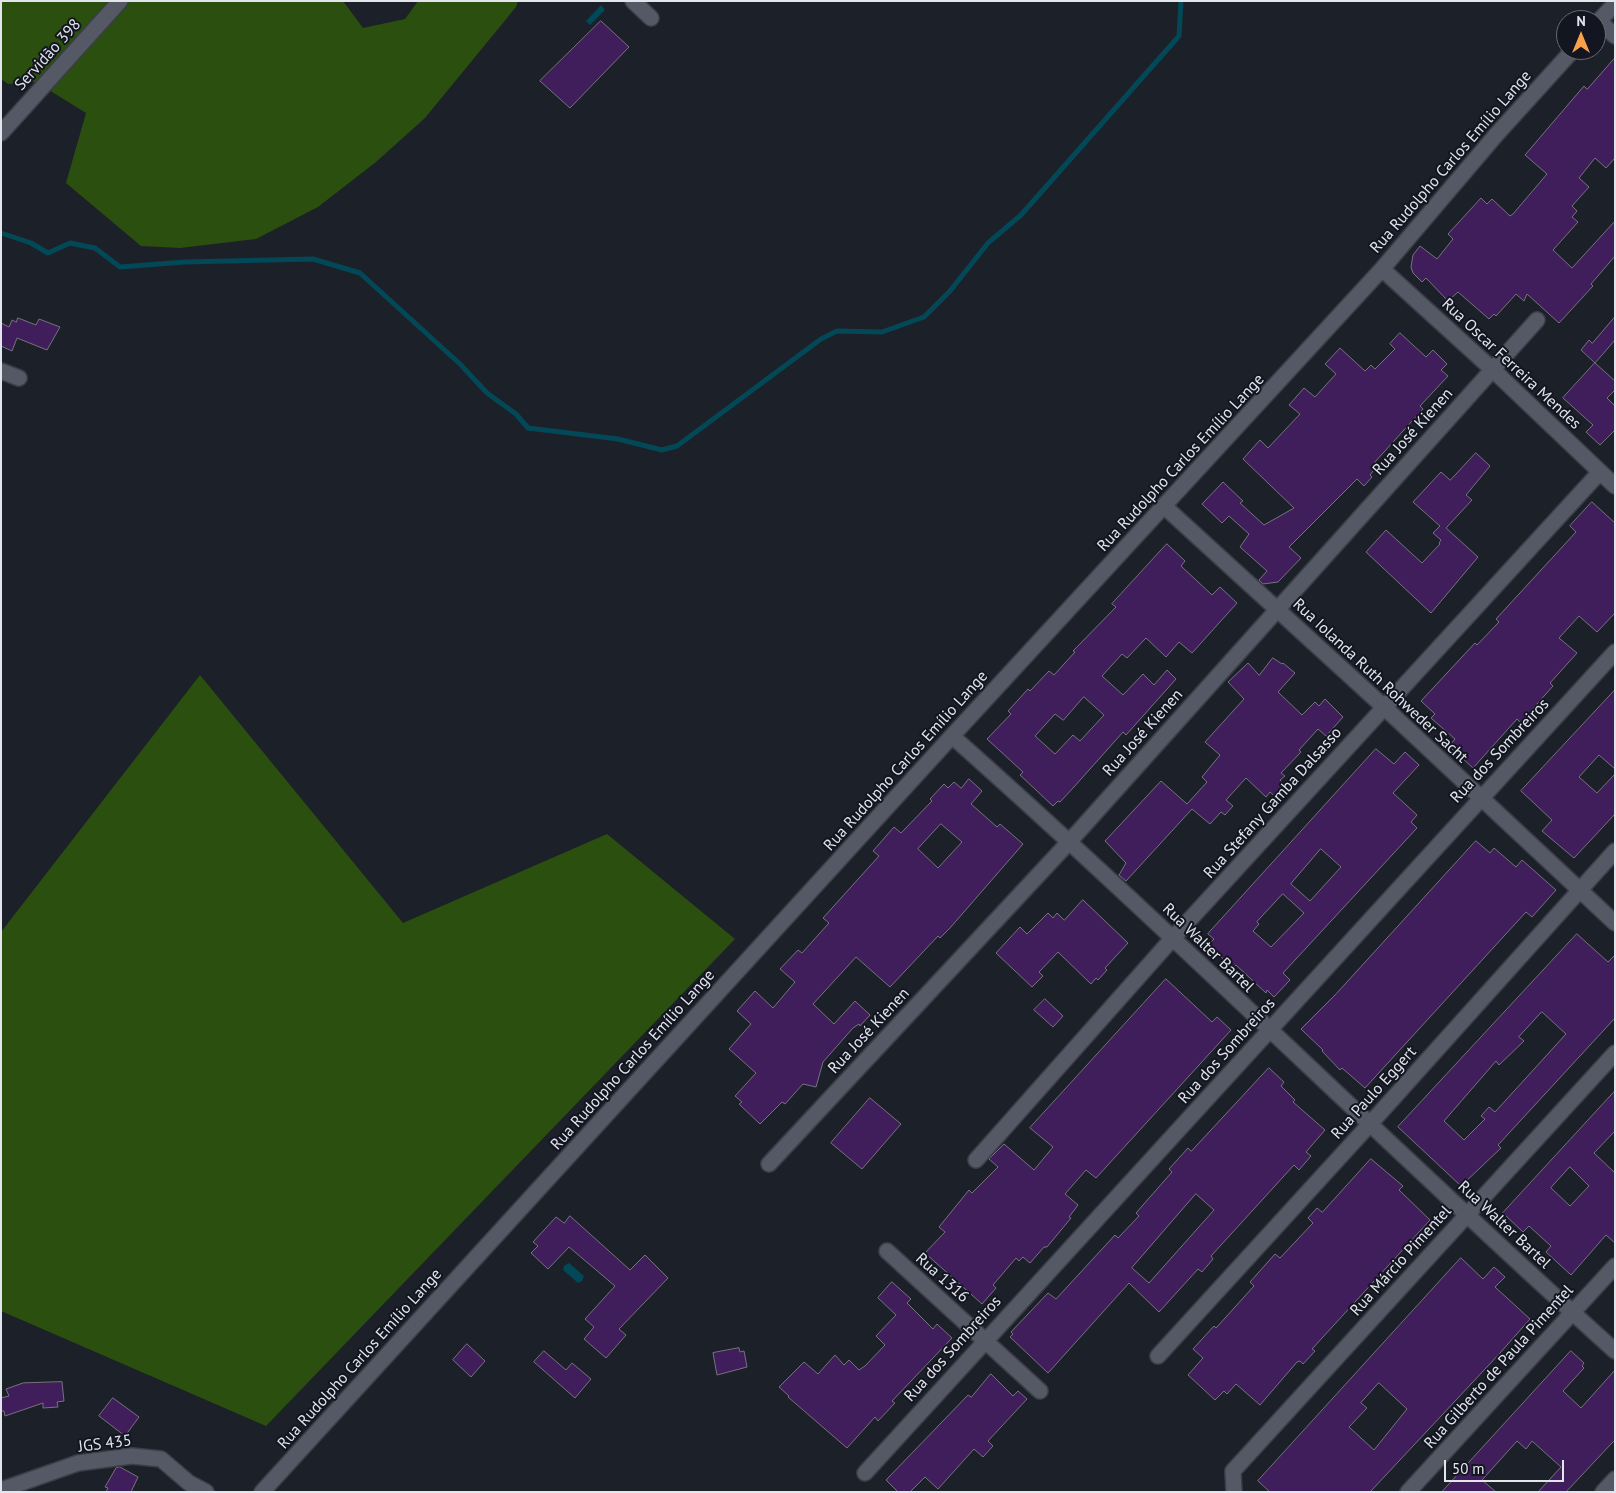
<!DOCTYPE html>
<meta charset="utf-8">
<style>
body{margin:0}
#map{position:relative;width:1616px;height:1493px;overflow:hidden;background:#1c2029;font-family:"PT Sans",sans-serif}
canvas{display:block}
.frame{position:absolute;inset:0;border:2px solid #e2e5ec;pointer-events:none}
.north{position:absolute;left:1556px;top:10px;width:50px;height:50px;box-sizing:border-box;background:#131620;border:1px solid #666972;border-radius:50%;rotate:0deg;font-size:14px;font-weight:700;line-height:20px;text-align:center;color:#e2e5ec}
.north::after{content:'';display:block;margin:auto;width:18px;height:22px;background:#f8a14a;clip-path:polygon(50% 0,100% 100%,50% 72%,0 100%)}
.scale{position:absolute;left:1444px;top:1460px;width:120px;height:22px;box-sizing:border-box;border:2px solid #e2e5ec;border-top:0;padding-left:6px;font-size:15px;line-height:18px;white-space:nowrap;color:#e2e5ec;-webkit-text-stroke:4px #131620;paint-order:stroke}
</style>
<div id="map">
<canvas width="1616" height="1493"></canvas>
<div class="frame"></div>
<div class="north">N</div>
<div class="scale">50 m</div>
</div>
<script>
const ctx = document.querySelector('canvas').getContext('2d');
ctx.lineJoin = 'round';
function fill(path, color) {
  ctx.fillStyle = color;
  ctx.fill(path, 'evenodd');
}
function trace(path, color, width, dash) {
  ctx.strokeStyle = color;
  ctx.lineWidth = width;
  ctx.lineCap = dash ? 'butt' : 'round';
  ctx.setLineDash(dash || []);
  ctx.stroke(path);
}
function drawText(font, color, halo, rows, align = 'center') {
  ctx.font = font + ' "PT Sans",sans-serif';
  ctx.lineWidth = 4;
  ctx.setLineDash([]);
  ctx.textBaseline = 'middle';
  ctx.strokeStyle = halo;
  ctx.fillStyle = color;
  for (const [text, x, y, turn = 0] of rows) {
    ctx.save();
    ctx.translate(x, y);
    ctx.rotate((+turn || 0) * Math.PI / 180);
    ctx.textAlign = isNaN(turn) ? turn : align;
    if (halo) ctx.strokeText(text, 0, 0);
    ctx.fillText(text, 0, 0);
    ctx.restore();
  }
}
const green = new Path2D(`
 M1,1h342l20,27 42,-9 13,-18h100l-2,6 -91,111 -49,44 -58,45 -62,32 -76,9 -39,-2 -75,-63 20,-70 -50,-31 -28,2 -7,-5z
 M200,675l203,248 204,-89 128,105 -469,487 -265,-115v-379z`);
const water = new Path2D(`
 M601,5l4,5 -15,15 -4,-4z
 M569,1263l15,13 -2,5 -4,2 -15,-13 1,-4z`);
const stream = new Path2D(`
 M1,233l30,10 17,10 22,-10 25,5 25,19 65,-5 128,-3 47,14 100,91 27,29 29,21 12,14 90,11 44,11 15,-4 144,-107 16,-8 45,1 42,-15 26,-26 38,-48 33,-28 158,-179 2,-35`);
const building = new Path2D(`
 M601,21l28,26 -59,61 -30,-27z
 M1615,58v100l-9,10 -11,-10 -16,20 10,9 -17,19 5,5 -5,6 6,5 -25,28 19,18 43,-47v35l-24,28 2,2 -34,37 -32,-29 -3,7 -8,-7 -20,22 -2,-2 -5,5 -31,-27 -10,9 -22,-23 -4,4 -9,-9 -2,-6 2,-12 7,-9 17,13 16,-20 -5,-5 33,-36 6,6 5,-5 18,17 3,-2 34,-40 -22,-19 59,-69 3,3z
 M1615,317v23l-20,23 -14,-13 8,-10 3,3z
 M18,318l18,7 3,-6 21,8 -13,23 -30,-12 -5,13 -11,-5v-23l8,4 3,-7 4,2z
 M1400,333l26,24 7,-7 14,14 -6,6 7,6 -28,30 3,3 -49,54 3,3 -7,9 2,2 -8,9 -7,-7 -68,68 12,11 -23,24 -15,2 -4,-4 8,-9 -27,-24 9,-13 -20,-18 -7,7 -20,-19 21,-22 20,19 -3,2 24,22 30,-17 -51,-49 17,-19 8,8 32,-34 -11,-9 15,-17 11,9 21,-23 -11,-10 15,-16 25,23 6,-6 4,4 20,-20 -5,-5z
 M1595,363l20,18v9l-8,8 8,8v24l-15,15 -14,-13 7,-7 -30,-27z
 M1476,453l14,13 -24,29 6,5 -26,28 32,29 -47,56 -65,-61 20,-22 36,33 18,-19 -1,-1 2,-3 -8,-7 7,-7 -27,-24 28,-30 9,8z
 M1592,502l23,21v90l-18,19 -18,-16 -20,22 18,15 -27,30 3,3 -24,27 3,2 -9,10 -6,-6 -44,49 -24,-22 6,-7 -24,-21 4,-4 -14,-13 54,-58 2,2 22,-23 -3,-3 80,-87 -6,-6z
 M1167,544l18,17 -4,5 31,29 8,-8 17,16 -45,50 -13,-11 -13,15 -20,-19 -19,20 -5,-4 -20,22 21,19 20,-21 11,11 13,-15 9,9 -50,56 -3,-3 -50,56 -13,14 -2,-1 -5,5 -33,-31 3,-3 -36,-33 24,-25 -3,-3 20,-22 2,2 19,-20 5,4 21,-23 -2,-1 43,-44 -4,-3zM1084,697l20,18 -24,26 -7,-6 -18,19 -20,-18 20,-22 8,6z
 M1273,658l9,6 1,-1 12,10 -17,19 24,23 13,-13 4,4 6,-7 18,18 -17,19 -8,-7 -19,21 2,2 -20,21 4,3 -5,4 8,8 -10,11 -8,-7 -4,5 -20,-19 -20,22 7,6 -8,9 -4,-3 -11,12 -18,-15 -66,72 -7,-6 7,-12 -21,-22 56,-60 26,23 20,-22 -5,-5 18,-22 -15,-13 39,-43 -16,-17 20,-19 11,12z
 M1615,690v79l-16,-14 -20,22 18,16 18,-19v40l-41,44 -32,-27 10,-11 -31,-29z
 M1376,749l18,15 11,-12 14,13 -26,28 24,22 -6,7 6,6 -134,145 7,7 -16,17 -7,-7 -1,3 -30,-28 -3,3 -25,-23 6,-6 -6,-5zM1321,849l20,18 -31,34 -19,-17zM1283,894l21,19 -33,34 -18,-16 6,-7 -2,-2z
 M969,779l13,12 -11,13 26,23 3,-3 23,20 -73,84 -10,10 -2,-2 -48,51 -34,-30 -43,47 21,20 21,-23 15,14 -10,11 -1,-2 -6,4 -30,34 -7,25 -13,-3 -18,20 -3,-2 -22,22 -21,-20 3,-2 -7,-6 21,-23 -27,-24 22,-25 -14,-13 18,-20 18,17 22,-26 -15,-13 18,-19 4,3 27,-30 -6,-5 56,-62 -6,-5 21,-24 7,6 31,-32 -2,-2 14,-15 4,4 6,-6 7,6zM941,824l21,18 -24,26 -20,-19z
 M1476,841l14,12 4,-5 22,19 6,-7 34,30 -24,27 -6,-5 -161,176 -23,-20 -2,2 -18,-19 1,-1 -22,-21 35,-35z
 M1083,900l45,43 -23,25 2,2 -9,10 -2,-2 -5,6 -33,-32 -19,20 4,4 -11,11 -36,-34 24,-26 7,7 21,-21 5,5 4,-5 7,7z
 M1577,934l31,28 7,-7v63l-117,127 3,3 -40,38 -63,-59zM1542,1012l24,22 -71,78 -6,-5 -8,9 4,3 -21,21 -20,-19 52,-60 3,4 25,-24 -5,-4z
 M1166,979l46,43 5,-5 14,13 -135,148 -10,-8 -21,24 13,11 -9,12 2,1 -24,29h-3l-14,16 -7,-6 -4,4 -3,-3 -23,27 3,3 -14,16 -57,-51 20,-21 -6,-5 30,-37 3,3 26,-26 -9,-8 15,-15 30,26 19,-23 -23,-19z
 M1045,999l18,17 -10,11 -19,-17z
 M1269,1068l15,14 -3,4 14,14 -2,2 32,28 -19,22 5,4 -12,14 -5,-5 -83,91 2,3 -11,13 -4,-3 -39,43 -30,-29 -81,90 -38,-36 3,-3 -2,-2 37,-39 8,6 59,-64 3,3 21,-22 -3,-3 36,-41 -3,-3 19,-21 3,3zM1196,1194l18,16 -65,73 -17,-15z
 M1615,1091v40l-21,22 21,20v70l-9,-8 -35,40 -25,-23 5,-6 -22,-20 -6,6 -20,-19zM1570,1167l19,19 -19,20 -19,-18z
 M870,1098l31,26 -39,45 -31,-26z
 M1371,1159l32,27 -4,4 31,30 -118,129 3,2 -12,13 -3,-3 -3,1 -37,43 -24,-21 -9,10 -3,-3 -9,9 -27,-25 15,-17 -10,-9 21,-23 2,2 38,-42 -4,-4 25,-28 5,4 33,-35 -5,-5 9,-10 5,4z
 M570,1216l60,54 15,-15 23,23 -49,51 7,6 -20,23 -22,-19 10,-12 -9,-8 30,-33 -46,-39 -21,22 -17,-16 7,-7 -5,-4 23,-25 8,6z
 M1461,1258l22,21 11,-12 11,10 -10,10 35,32 -30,34 -130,139h-100l-12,-11zM1379,1383l28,26 -33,41 -25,-23 18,-19 -6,-5z
 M892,1282l19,17 -4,4 26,26 4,-5 15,14 -60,63 3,2 -17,18 -3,-4 -28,31 -59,-51 1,-1 -10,-9 25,-25 14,12 17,-19 9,10 5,-5 10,10 6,-4 20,-21 -9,-9 20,-21 -18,-17z
 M467,1344l18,17 -14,16 -18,-17z
 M739,1348l1,4 4,-1 3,16 -30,8 -4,-22z
 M544,1351l22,19 6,-7 19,16 -16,19 -41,-36z
 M1571,1351l13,12 -2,3 2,2 -21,23 18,17 34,-38v70l-4,4 -45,48h-28l23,-25 -29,-26 -6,8 -9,-8 -35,39 14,12h-54z
 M991,1374l22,22 5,-5 9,8 -39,42 5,5 -10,11 -9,-8 -36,40 -13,-12 -15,15h-12l-12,-12 82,-85 3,2z
 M62,1382l2,19 -7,1 1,5 -15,1v-5l-38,13 -1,-5h-3v-13l8,-2 -3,-7 17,-6z
 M113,1398l26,19 -14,19 -26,-20z
 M120,1467l18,10 -7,15h-25l2,-4 -3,-1 11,-19z`);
const street = new Path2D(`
 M633,1l18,17
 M1599,21l16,15
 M1596,24l19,-20
 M1,133l119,-132
 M1382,269l110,100 123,117
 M1,371l18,7
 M1165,507l219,200 231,216
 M952,736c225,200 439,413 663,615
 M976,1160l196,-221 427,-466
 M769,1164l301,-323 467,-521
 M887,1251l153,140
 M1158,1356l212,-232
 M865,1473l750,-821
 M1,1490l77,-27 54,-7 29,3 28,24 17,9
 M262,1492l690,-756 430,-467 114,-134 77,-85
 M1234,1492l-1,-21 382,-418
 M1408,1492l207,-226
 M1603,1492l12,-13`);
const secondary = new Path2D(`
 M1370,1124l245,-273`);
const streetNames = [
 ["Servidão 398",48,55,-48],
 ["Rua Rudolpho Carlos Emílio Lange",1451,162,-49],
 ["Rua Oscar Ferreira Mendes",1511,364,43],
 ["Rua José Kienen",1413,432,-48],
 ["Rua Rudolpho Carlos Emílio Lange",1181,463,-47],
 ["Rua Iolanda Ruth Rohweder Sacht",1380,681,43],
 ["Rua José Kienen",1143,733,-48],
 ["Rua dos Sombreiros",1500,751,-47],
 ["Rua Rudolpho Carlos Emílio Lange",906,761,-48],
 ["Rua Stefany Gamba Dalsasso",1273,803,-48],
 ["Rua Walter Bartel",1208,948,44],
 ["Rua José Kienen",869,1031,-47],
 ["Rua dos Sombreiros",1227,1051,-48],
 ["Rua Rudolpho Carlos Emílio Lange",633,1060,-48],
 ["Rua Paulo Eggert",1374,1093,-48],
 ["Rua Walter Bartel",1504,1225,43],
 ["Rua Márcio Pimentel",1401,1261,-48],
 ["Rua 1316",942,1278,42],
 ["Rua dos Sombreiros",953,1349,-48],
 ["Rua Rudolpho Carlos Emílio Lange",360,1359,-48],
 ["Rua Gilberto de Paula Pimentel",1499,1367,-48],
 ["JGS 435",105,1444,-7]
];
fill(green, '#2b4f0e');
fill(water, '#034857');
trace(stream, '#034857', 5);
fill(building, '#401e5c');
trace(building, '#77727e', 1);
trace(street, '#3b3e46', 18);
trace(secondary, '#3b3e46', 18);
trace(street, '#545965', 15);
trace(secondary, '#545965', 15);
drawText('16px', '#e2e5ec', '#131620', streetNames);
</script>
